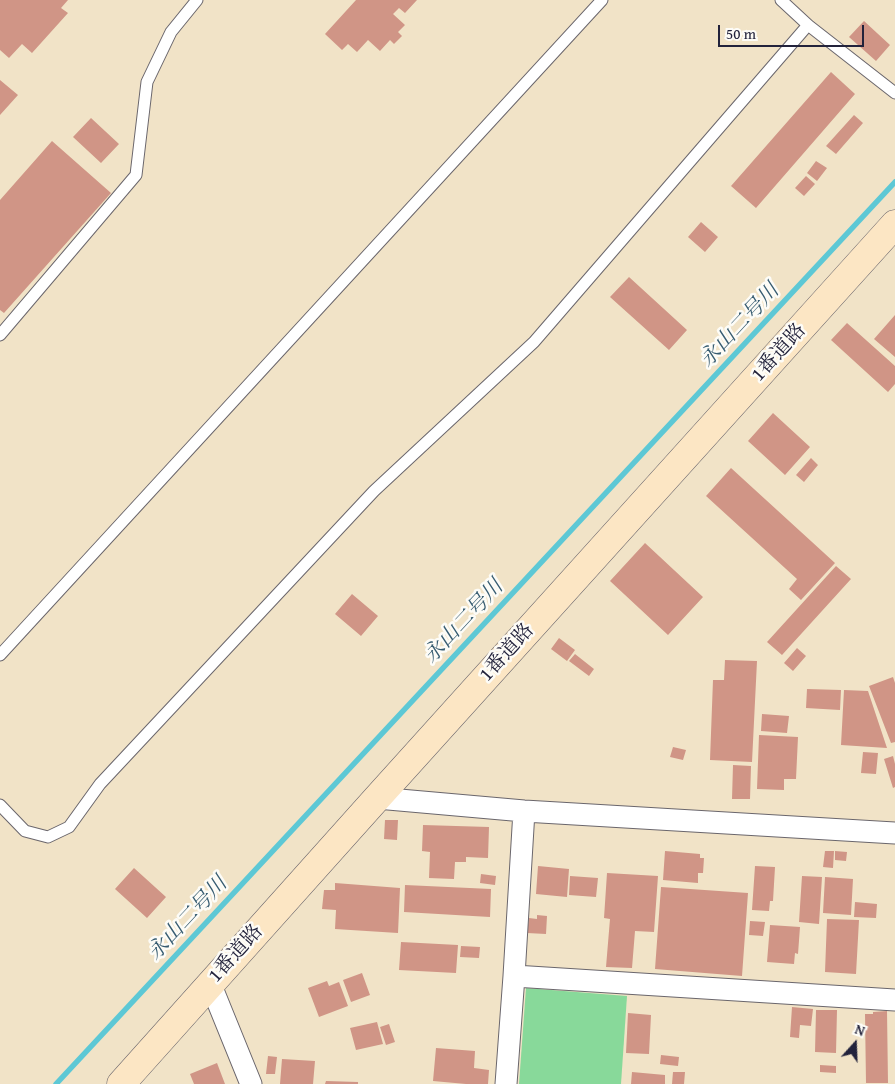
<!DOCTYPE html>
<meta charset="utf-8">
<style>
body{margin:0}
#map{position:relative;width:895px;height:1084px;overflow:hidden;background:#f1e3c7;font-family:"Gentium Book Plus",serif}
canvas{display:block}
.north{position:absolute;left:830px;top:1019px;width:50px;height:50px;-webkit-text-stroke:4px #fdfcf7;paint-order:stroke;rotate:20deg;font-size:14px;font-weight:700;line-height:20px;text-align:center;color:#22223b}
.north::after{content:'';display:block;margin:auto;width:18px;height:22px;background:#22223b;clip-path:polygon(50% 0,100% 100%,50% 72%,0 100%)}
.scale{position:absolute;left:718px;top:25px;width:146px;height:22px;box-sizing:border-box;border:2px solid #22223b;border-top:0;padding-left:6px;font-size:15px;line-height:18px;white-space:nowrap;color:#22223b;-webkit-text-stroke:4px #fdfcf7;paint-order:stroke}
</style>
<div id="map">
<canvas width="895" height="1084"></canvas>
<div class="north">N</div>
<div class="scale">50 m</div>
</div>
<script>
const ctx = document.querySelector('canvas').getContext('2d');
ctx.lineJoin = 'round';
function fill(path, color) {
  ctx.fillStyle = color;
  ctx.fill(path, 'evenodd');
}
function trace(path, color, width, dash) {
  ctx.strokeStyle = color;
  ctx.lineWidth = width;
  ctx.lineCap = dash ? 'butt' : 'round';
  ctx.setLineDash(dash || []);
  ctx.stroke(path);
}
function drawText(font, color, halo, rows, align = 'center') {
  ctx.font = font + ' "Gentium Book Plus","Noto Serif JP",serif';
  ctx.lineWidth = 5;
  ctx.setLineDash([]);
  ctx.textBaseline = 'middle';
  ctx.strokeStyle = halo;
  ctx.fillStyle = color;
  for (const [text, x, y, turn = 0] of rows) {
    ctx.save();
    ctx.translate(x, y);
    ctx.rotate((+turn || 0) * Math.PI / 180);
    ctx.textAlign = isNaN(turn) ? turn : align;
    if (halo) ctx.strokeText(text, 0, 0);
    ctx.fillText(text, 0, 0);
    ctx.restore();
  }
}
const green = new Path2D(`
 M526,988l101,8 -6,88h-102z`);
const stream = new Path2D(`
 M56,1084l839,-902`);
const building = new Path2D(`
 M0,0h68l-7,8 7,5 -36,40 -10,-9 -13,14 -9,-8z
 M356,0h61l-12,13 -6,-5 -6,6 12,11 -7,7 4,4 -8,8 -4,-4 -10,11 -12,-11 -11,12 -9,-8 -6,6 -17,-16z
 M864,21l26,24 -14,16 -27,-24z
 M831,72l24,22 -99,114 -25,-22z
 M0,80l18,15 -18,20z
 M854,115l9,8 -27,31 -10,-8z
 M91,118l28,26 -18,19 -28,-26z
 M52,141l59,52 -107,120 -4,-3v-110z
 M816,161l11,7 -10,13 -10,-8z
 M806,176l9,8 -11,12 -9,-8z
 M701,222l17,15 -13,15 -17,-15z
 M629,277l58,53 -18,20 -59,-53z
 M895,315v42l-21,-18z
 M847,323l48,43v18l-7,8 -57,-52z
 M773,413l37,34 -25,28 -37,-34z
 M811,458l7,7 -14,17 -8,-7z
 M731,468l104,95 -34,37 -12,-11 8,-10 -91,-83z
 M645,543l58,54 -35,38 -58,-54z
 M836,566l15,13 -69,76 -15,-13z
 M352,594l26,22 -17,20 -26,-22z
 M559,638l16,12 -8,11 -16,-12z
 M797,648l9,8 -13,15 -9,-8z
 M575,654l19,15 -5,7 -20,-15z
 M725,660l32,1 -5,101 -42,-2 3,-80h11z
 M893,677l2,6v59l-4,1 -22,-57z
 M807,689l34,1 -1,20 -34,-2z
 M844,690l24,1 19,57 -46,-3z
 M762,714l27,2 -2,17 -26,-2z
 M759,735l39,2 -2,42h-12v11l-27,-1z
 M673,747l13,3 -3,10 -13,-3z
 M863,752l15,1 -2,21 -15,-1z
 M893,756l2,8v23l-2,1 -9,-29z
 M733,765l18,1 -1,33h-18z
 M385,820h13l-1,20 -13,-1z
 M423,825l66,2 -1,31 -22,-1v5h-11l-1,17 -25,-1 1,-26 -8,-1z
 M665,851l35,3v4h4l-1,15h-5v10l-35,-3z
 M825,851h9l-1,17 -10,-1z
 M835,851l12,1 -1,9 -11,-1z
 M538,866l31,3 -2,28 -31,-3z
 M755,866l20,1 -2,34h-3l-1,10 -17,-1z
 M134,868l32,29 -19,21 -32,-29z
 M607,873l51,3 -4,56 -19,-1 -3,37 -26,-1 4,-48 -6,-1z
 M481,874l15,2 -1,9 -15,-2z
 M570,876l28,2 -2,19 -27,-2z
 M802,876l20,1 -3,47 -20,-2z
 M825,877l28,2 -2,36 -28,-2z
 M335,883l65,5 -2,45 -63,-4 1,-19 -14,-1 2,-19h11z
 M405,885l86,4 -1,28 -86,-5z
 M661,887l87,6 -6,83 -87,-7z
 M855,902l22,2 -1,14 -22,-1z
 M537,915l10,1 -1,18 -19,-1 2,-15 8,1z
 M827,919l32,1 -3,54 -31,-2z
 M750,921l15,1 -2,14 -14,-1z
 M770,925l30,2 -2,27 -3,-1 -1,11 -27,-2z
 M401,942l57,3 -2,28 -57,-3z
 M461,946l19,1 -1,11 -19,-1z
 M362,973l8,22 -19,7 -8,-22z
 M327,981l2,5 10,-4 9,24 -29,11 -11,-29z
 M792,1007l21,2 -2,17 -11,-1 -1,13 -9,-1z
 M816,1010h21l-1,43 -21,-1z
 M887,1011l1,72h-22l-1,-69h8v-2z
 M628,1013l23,2 -2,39 -23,-1z
 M377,1022l6,22 -27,6 -6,-22z
 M389,1024l6,18 -9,3 -6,-18z
 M436,1048l39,3 -1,17 15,2 -1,14h-22l-33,-3z
 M661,1055l18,2 -1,9 -18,-2z
 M268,1056l9,1 -2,17h-9z
 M282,1059l33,2 -2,23h-33z
 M217,1063l8,21h-31l-4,-10z
 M820,1065l16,1v7l-16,-1z
 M632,1072l33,3v9h-34z
 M673,1072h12l-1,12h-12z
 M326,1081l32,1v2h-33z`);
const lane = new Path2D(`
 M781,0l27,25 87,68
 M0,335l136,-160 11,-93 24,-50 26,-32
 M0,655l602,-655
 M0,805l25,26 23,6 21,-10 31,-43 274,-293 160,-149 274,-317`);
const street = new Path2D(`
 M377,798l147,13 371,22
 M514,976l381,24
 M210,983l41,101
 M506,1084l8,-108 10,-165`);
const secondary = new Path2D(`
 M121,1084l256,-286 518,-574`);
const streetNames = [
 ["1番道路",779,353,-48],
 ["1番道路",507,653,-48],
 ["1番道路",236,954,-48]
];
const waterNames = [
 ["永山二号川",740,326,-47],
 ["永山二号川",464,622,-47],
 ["永山二号川",188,919,-47]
];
fill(green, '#88d99a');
trace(stream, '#5dc8d5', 5.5);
fill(building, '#d09586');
trace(lane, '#6a666c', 13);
trace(street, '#6a666c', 23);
trace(secondary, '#6a666c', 29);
trace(lane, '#fff', 11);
trace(street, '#fff', 21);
trace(secondary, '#fce6c4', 28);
drawText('20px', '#22223b', '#fdfcf7', streetNames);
drawText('italic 21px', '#375c71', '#fdfcf7', waterNames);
</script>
